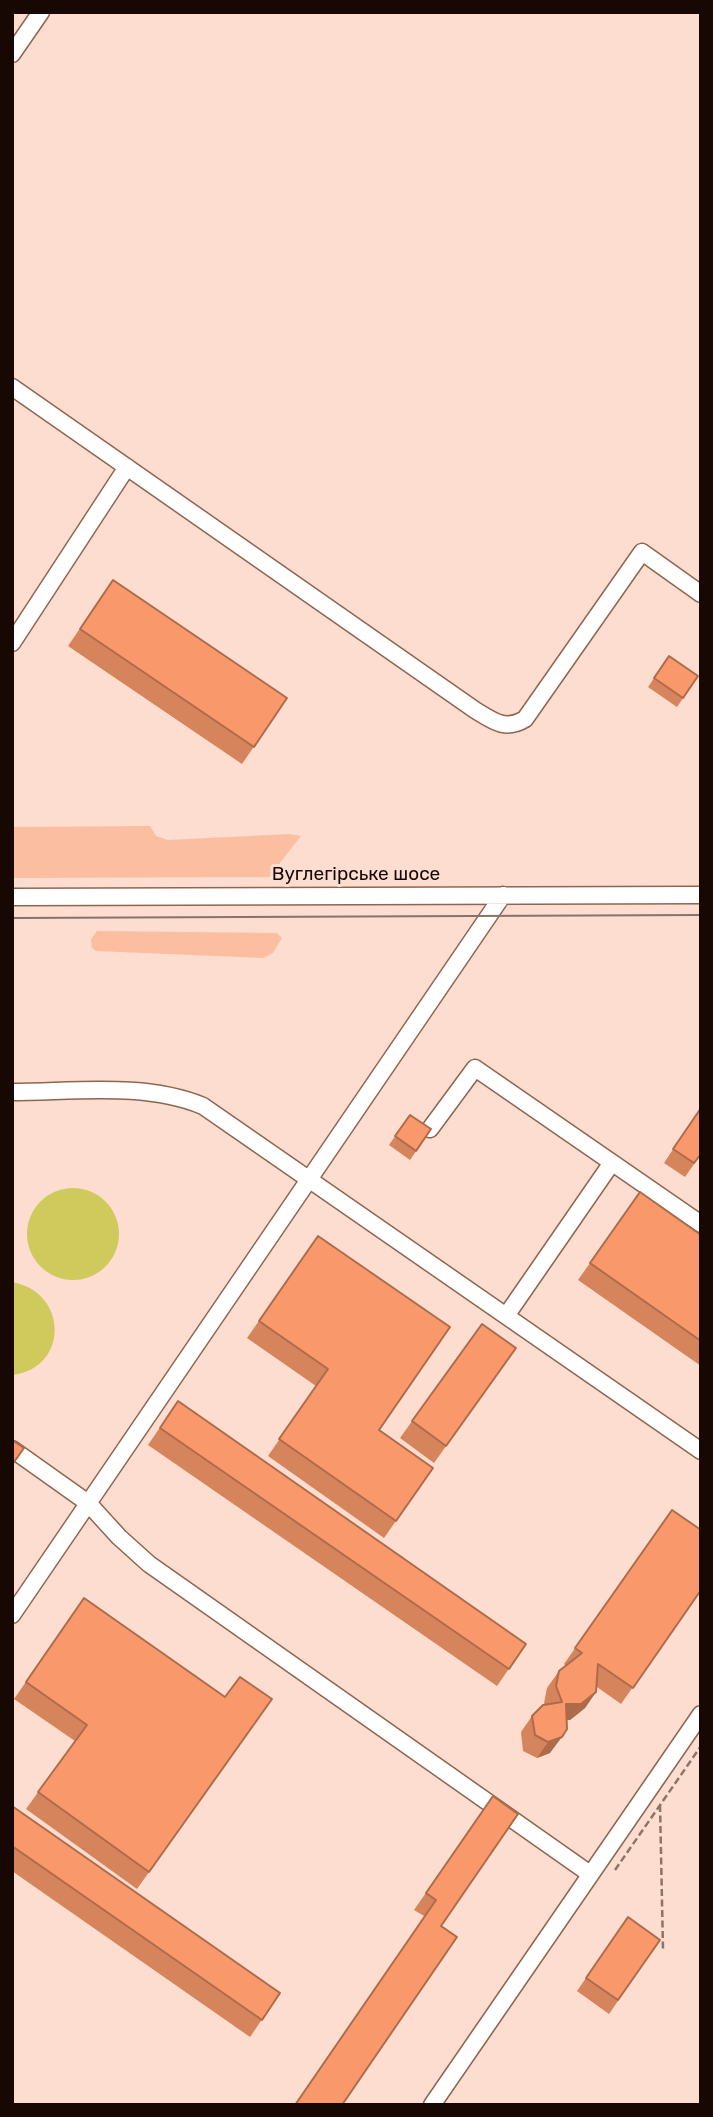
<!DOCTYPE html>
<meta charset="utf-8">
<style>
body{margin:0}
#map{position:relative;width:713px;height:2117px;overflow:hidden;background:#fcddcf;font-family:Rubik,sans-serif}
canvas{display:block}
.frame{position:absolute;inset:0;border:14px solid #180803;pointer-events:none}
</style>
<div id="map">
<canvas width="713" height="2117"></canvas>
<div class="frame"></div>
</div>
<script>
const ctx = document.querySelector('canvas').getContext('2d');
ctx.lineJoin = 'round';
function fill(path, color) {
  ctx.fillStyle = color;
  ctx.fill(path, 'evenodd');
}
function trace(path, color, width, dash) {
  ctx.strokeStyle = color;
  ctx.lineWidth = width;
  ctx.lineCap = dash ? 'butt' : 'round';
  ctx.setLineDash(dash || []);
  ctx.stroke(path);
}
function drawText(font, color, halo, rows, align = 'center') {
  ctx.font = font + ' Rubik,sans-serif';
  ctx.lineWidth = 6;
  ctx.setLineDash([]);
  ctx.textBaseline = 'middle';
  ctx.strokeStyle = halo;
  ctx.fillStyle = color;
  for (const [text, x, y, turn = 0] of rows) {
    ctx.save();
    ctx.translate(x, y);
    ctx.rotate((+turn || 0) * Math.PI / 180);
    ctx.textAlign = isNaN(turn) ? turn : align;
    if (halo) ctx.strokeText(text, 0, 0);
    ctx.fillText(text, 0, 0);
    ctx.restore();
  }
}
const green = new Path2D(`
 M150,826l6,10 12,4 121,-6 12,2 -32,41 -257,1v-51z
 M97,931l180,2 5,5 -9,15 -9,5 -168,-7 -4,-3 -1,-9z`);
const water = new Path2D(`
 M27 1234a46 46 0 1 1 92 0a46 46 0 1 1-92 0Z
 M12,1282c57,10 57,87 0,93z`);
const path = new Path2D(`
 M660,1805l3,144
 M615,1870l86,-124`);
const minor = new Path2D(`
 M12,54l29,-42
 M12,387l463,323c18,11 30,21 50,9l117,-167 59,42
 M12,643l115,-176
 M12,897l689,-2
 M12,1092c62,0 133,-10 191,14l498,345
 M430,1129l45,-61 226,156
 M506,1316l105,-152
 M12,1449l76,54 31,34 30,27 441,310
 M12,1615l491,-720
 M432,2105l269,-391`);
const tram = new Path2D(`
 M12,918l689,-3`);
const wall = new Path2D(`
 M113,580l174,118 -45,66 -174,-118z
 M669,656l29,20 -21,31 -29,-20z
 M701,1107v47l-16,23 -21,-14z
 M410,1115l21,14 -21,31 -21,-15z
 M640,1192l61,43v131l-123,-86z
 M318,1236l61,194 54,38 -49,70 -116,-82 48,-70 -69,-48z
 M482,1324l34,24 -82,115 -34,-25z
 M178,1401l348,243 -29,42 -349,-241z
 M672,1510l29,80 -80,114 -24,-17 -1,5 -11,16 -15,12h-3l-17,33 -13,5 -14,-7 -2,-19 11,-16 13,-11 -1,-2 3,-15 12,-17 7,-5 -2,-2z
 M84,1598l141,99 47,2 -135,190 -111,-80 49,-68 -61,-42z
 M493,1796l-52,130 -27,-16z
 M12,1806l268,187 -30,44 -238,-166z
 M628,1917l32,23 -51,74 -32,-23z`);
const shadedWall = new Path2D(`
 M596,1692l-11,16 -15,12 -15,1 11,-17z
 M562,1737l-12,16 -13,5 11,-16z`);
const building = new Path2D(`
 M113,580l174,118 -33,49 -174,-118z
 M669,656l29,20 -15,22 -29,-20z
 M701,1108v46l-7,9 -21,-14z
 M410,1115l21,14 -15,22 -21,-15z
 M640,1192l61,43v106l-111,-78z
 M318,1236l132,91 -71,103 54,38 -37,53 -117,-82 49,-70 -69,-48z
 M482,1324l34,24 -70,98 -34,-25z
 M178,1401l348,243 -17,25 -349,-241z
 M12,1440l12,8 -12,17z
 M672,1510l29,20v60l-68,98 -35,-24 -2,28 -15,12h-15l1,25 -5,8 -14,5 -13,-7 -3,-19 11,-11 19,-3 -6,-16 3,-15 23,-18 -7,-5z
 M84,1598l141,99 15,-20 32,22 -123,173 -111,-80 49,-67 -61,-43z
 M493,1796l25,18 -77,112 16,11 -115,168h-47l141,-205 -10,-7z
 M12,1806l268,187 -18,27 -250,-174z
 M628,1917l32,23 -42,60 -32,-22z`);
const streetNames = [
 ["Вуглегірське шосе",356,875]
];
fill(green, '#fcbea1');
fill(water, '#d0ca5d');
trace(minor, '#906550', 19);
trace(path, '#8c746a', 2.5, [7, 3.5]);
trace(minor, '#fff', 16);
trace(tram, '#897268', 2);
fill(wall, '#d6845c');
fill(shadedWall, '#ae6b4b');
fill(building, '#f9996b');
trace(building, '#ae6b4b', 2);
drawText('19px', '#180803', '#fcddcf', streetNames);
</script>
